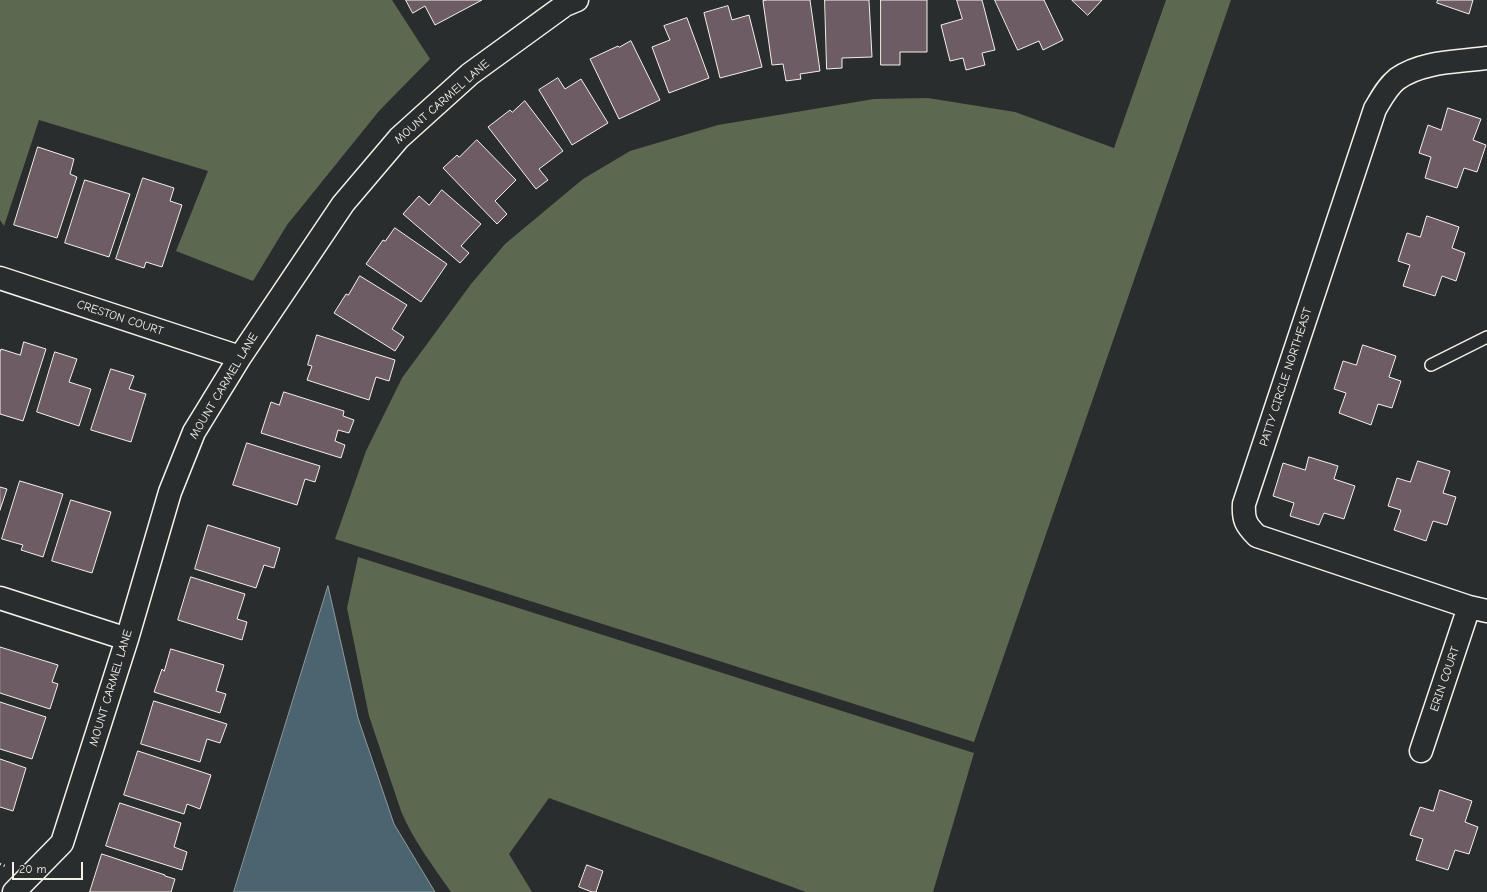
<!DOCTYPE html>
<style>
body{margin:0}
#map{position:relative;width:1487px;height:892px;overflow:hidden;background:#2a2d2e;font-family:"Comic Neue",sans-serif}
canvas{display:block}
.scale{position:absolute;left:12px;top:862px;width:71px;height:18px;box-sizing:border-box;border:2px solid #f4f1e8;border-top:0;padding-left:5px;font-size:12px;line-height:14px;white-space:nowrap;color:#f4f1e8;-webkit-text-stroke:3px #2a2d2e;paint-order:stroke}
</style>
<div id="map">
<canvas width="1487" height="892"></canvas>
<div class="scale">20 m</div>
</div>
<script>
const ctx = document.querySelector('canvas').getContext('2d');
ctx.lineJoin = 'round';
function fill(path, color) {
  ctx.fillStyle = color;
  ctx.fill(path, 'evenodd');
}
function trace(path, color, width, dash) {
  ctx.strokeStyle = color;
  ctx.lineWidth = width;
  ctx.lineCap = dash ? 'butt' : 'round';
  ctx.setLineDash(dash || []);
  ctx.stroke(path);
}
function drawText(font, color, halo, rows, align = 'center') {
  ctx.font = font + ' "Comic Neue",sans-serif';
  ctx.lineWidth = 3;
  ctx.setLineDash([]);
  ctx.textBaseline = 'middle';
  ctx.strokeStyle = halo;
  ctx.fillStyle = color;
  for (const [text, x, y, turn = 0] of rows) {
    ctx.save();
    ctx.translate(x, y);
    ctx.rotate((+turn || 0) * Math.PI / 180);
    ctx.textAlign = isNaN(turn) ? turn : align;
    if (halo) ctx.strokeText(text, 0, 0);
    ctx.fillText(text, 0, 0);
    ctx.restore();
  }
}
const green = new Path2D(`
 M0,0h392l38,59 -51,52 -92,114 -34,56 -77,-30 32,-80 -169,-51 -35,106 -4,-6z
 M1166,0h65l-257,742 -639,-203 31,-88 36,-73 69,-94 34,-40 78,-65 47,-28 88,-26 156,-26 54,-1 87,14 99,36z
 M358,557l616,196 -41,139h-127l-257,-94 -40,56 23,38h-81c-18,-26 -38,-52 -50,-81l-32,-95 -22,-108z`);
const water = new Path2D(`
 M328,586l30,132 36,106 41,68h-201z`);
const building = new Path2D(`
 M406,0h76l-47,25 -10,-19 -12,7z
 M768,0h42l10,71 -20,3 1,5 -15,2 -3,-17 -11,1 -9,-64z
 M825,0h44l3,57 -30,1v10l-15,1z
 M881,0h46v52h-27v13h-19z
 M957,0h25l13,50 -13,3 3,12 -19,5 -3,-12 -13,3 -9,-36 21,-6z
 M995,0h49l19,40 -20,10 -4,-9 -21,9z
 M1072,0h30l-14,15z
 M1438,0h35l-4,14 -32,-11z
 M728,6l4,14 17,-5 13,52 -42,11 -16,-65z
 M687,18l22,60 -40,15 -17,-46 18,-7 -6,-14z
 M631,41l29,59 -41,19 -29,-60 28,-13 1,1z
 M558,78l7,11 16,-10 27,44 -36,22 -33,-55z
 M525,101l38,50 -24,18 9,11 -12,9 -48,-62 22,-17 2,2z
 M1448,108l33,11 -8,21 13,5 -9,27 -13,-4 -7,20 -32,-10 6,-21 -12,-4 9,-28 13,5z
 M477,140l39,40 -21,21 12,13 -10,10 -54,-56 14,-13 2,2z
 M38,147l36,12 -4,15 7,3 -20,61 -43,-13z
 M143,178l31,10 -4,13 12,4 -20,62 -16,-5 -2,6 -28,-9z
 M85,180l45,14 -21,63 -44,-14z
 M442,190l39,34 -20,22 8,7 -9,10 -57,-49 16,-18 10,9z
 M1427,216l32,11 -7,21 13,5 -9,28 -14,-5 -7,20 -32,-10 7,-21 -12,-4 9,-28 13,4z
 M395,228l52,36 -26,38 -55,-38 17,-24 2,1z
 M360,276l47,29 -15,24 12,8 -9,14 -61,-38 12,-19 2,1z
 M317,335l78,25 -6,21 -13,-4 -7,23 -62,-20 5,-14 -4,-1z
 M24,342l22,7 -23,72 -23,-7v-62l1,-3 19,6z
 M1363,345l33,11 -7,21 12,4 -9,27 -14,-4 -7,21 -32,-12 7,-20 -12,-4 9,-28 13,4z
 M55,352l22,7 -8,23 22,7 -12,37 -42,-14z
 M111,369l23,7 -5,13 17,5 -15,48 -40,-12z
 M284,392l60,19 -1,5 11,4 -5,13 -11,-3 -3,11 10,4 -4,13 -80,-25 10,-31 8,3z
 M247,443l73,23 -5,16 -10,-3 -8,26 -64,-20z
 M1309,457l29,9 -4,13 21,7 -11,33 -20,-6 -5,12 -29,-9 4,-13 -21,-7 10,-33 22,7z
 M1418,461l32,10 -7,22 13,4 -9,28 -14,-4 -7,20 -32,-11 7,-20 -13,-4 9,-28 13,4z
 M20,481l43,13 -20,63 -22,-7 2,-5 -21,-6z
 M0,487l7,2 -7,21z
 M71,500l40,12 -19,61 -40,-12z
 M208,525l72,23 -6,20 -10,-3 -8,23 -61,-19z
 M191,577l54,17 -8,25 10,3 -5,18 -64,-20z
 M0,647l58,18 -6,17 6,2 -8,25 -50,-16z
 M171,649l53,16 -8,26 10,3 -6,19 -66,-21 8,-23 2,2z
 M154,701l73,23 -7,19 -13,-4 -7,23 -59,-18z
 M0,702l46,15 -14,42 -32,-10z
 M138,751l73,24 -11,34 -13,-5 -3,10 -60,-19z
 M0,759l26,9 -13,43 -13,-4z
 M1440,790l32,11 -7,21 13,5 -9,27 -14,-4 -7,20 -32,-10 7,-21 -13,-4 10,-28 13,4z
 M120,803l61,20 -7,24 13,5 -5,18 -76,-24z
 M102,854l63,21v1l10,3 -4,13h-81z
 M587,865l16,6 -7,21h-4l-13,-5z`);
const path = new Path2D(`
 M0,864l5,2`);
const service = new Path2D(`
 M1431,365l56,-28`);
const minor = new Path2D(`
 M1487,58c-29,4 -65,3 -90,21 -10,8 -16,20 -22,30l-131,395c-1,16 2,21 13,32l212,71 18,4
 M0,278l240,79
 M0,598l127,41
 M1421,751l48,-144
 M14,892l48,-49 65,-204 43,-147 24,-60 46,-75 103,-153 56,-66 71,-64 95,-69 12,-5`);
const streetNames = [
 ["MOUNT CARMEL LANE",442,102,-41],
 ["CRESTON COURT",120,318,18],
 ["PATTY CIRCLE NORTHEAST",1286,377,-72],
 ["MOUNT CARMEL LANE",224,386,-59],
 ["ERIN COURT",1445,679,-71],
 ["MOUNT CARMEL LANE",111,688,-73]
];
fill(green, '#5c6850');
fill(water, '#4b646f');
trace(water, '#8f9c9f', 1);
fill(building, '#6e5c65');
trace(building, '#f4f1e8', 1);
trace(service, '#f4f1e8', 14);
trace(minor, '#f4f1e8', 25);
trace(path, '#f4f1e8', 2.5, [1, 3]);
trace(service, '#2a2d2e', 11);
trace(minor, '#2a2d2e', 22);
drawText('12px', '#f4f1e8', '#2a2d2e', streetNames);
</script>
